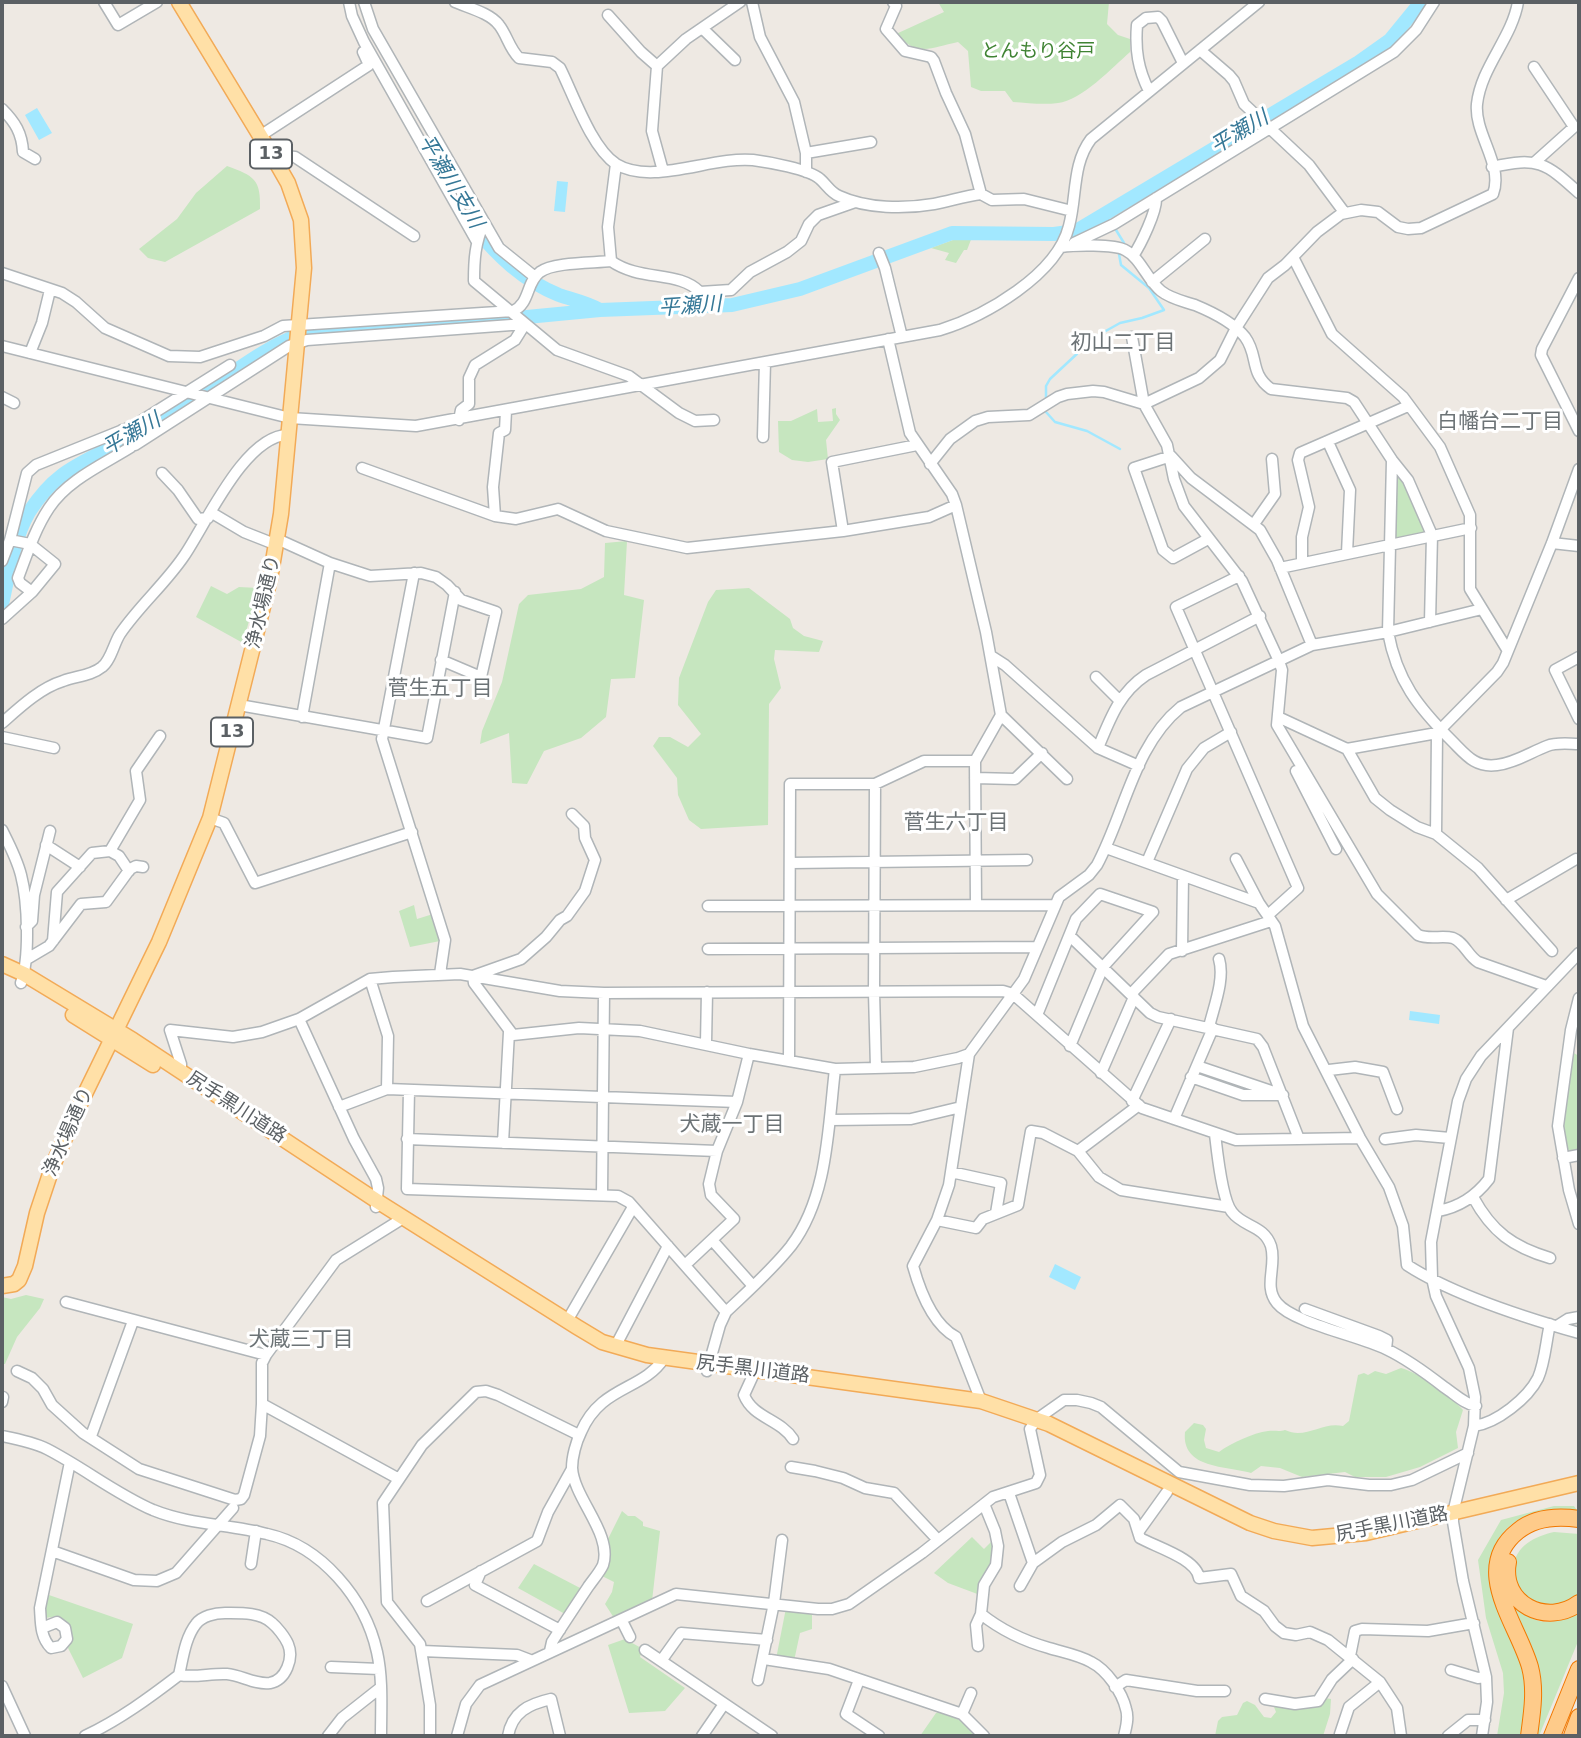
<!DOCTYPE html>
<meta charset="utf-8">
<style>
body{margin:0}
#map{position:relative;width:1581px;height:1738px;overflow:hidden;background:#eee9e3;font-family:"DejaVu Sans",sans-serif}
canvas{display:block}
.frame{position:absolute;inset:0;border:4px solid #5b6064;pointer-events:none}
</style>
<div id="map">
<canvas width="1581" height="1738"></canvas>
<div class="frame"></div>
</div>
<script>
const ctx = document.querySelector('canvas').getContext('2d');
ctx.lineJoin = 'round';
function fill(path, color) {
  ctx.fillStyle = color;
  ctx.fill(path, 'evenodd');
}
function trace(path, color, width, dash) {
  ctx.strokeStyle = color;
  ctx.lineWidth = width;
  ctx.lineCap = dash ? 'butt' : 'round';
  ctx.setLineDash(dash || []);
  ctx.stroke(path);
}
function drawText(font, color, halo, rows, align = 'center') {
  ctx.font = font + ' "DejaVu Sans","Noto Sans JP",sans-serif';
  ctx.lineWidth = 6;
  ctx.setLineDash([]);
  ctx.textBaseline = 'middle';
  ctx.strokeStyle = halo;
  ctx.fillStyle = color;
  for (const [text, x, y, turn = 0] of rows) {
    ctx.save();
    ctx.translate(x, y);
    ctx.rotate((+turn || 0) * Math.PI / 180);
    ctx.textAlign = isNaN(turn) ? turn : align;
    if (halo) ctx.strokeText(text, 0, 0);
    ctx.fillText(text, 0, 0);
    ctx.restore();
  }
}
const green = new Path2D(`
 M938,2h171l-2,22 11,11 12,4v13c-17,15 -49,49 -72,51 -14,2 -30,0 -45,-1l-8,-11h-24l-10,-4 -3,-36 -10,-9c-28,6 -40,15 -62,-8l48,-22z
 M227,166c27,10 34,13 33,43l-95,53 -17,-4 -9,-9 38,-30 19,-26z
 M961,237h11l-5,13h-3l-8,13 -11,-3 4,-7 -18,-5z
 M836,408v6l4,6 -14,20 2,19 -20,3 -16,-2 -13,-8 -1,-31h13l26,-12 1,13 15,-1 -1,-12z
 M1397,471l11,15 18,45 -2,3 -29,6 -1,-68z
 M627,541l-3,54 20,5 -9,78 -24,1 -5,38 -25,21 -37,13 -17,33 -15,-1 -3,-50 -29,11 2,-13 20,-49 17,-78 9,-9 53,-6 23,-12 1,-34z
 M211,586l16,8 12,-7 19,1 -15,55 -47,-26z
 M749,588l41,31 3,9 11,8 19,5 -4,11 -44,-2 -1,9 7,29 -12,16 -1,121 -67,4 -12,-9 -11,-25 -1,-17 -24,-32 6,-9h11l18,10 13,-13 -23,-29 1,-27 29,-76 8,-12z
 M414,905l3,14 16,-5 7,27 -30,6 -11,-36z
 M1572,1052l7,4v95l-7,1 -6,-4 -3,-26z
 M26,1295l18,4 -4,9 -23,29 -12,27h-3v-67l9,2z
 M1401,1368c17,4 50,28 62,42l-7,22 2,16 -38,19 -34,10h-31l-10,-5 -43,5 -22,-9 -19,-2 -10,7c-24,-7 -70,-4 -66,-41l9,-9 9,2 3,4 -2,11 2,8 13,4c12,-9 34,-19 49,-21 7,-1 11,1 17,-1 21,10 37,-9 58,-4l6,-5 9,-46 6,-2 4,2 7,-4 11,3z
 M1554,1506h20l5,7c-12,0 -25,-2 -38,0 -45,5 -61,51 -46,90 9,23 23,45 29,69 5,20 2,45 -4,64h-23l7,-43 -1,-20 -17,-55 -8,-58 23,-40z
 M622,1511l6,5h7l8,6v4l17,5 -8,70 -38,17 -9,-14 7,-12 2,-10 -12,-6 5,-35z
 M1554,1532l25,2v62l-11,7 -30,3 -20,-16c-1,-7 -4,-15 -4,-22 0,-22 22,-32 40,-36z
 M972,1537l12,12 8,-8 2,15 -14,39 -32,-12 -14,-10z
 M534,1564l48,25 -17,25 -47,-26z
 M1504,1583c7,9 14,25 23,32 15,12 37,6 52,-2v26l-40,97h-8l5,-40z
 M46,1594l87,30 -11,34 -39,20 -15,-30c6,-14 3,-21 -9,-32l-14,2z
 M786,1608l26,3v18l-12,4 -6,28 -18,-2z
 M625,1639l18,10 -3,8 45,31 -20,23 -36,2 -21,-68z
 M1325,1698l6,1 -1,15 -7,22h-108l3,-15 4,-4 15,-2 6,-12 4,-2 8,4 9,12 7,1 5,-6 -2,-5z
 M939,1712l21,8 15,16h-55l16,-23z`);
const water = new Path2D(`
 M37,108l15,25 -13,7 -14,-25z
 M557,181l11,1 -3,30 -11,-1z
 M1410,1011l30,4 -1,9 -30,-4z
 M1055,1264l26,13 -6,13 -26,-13z`);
const stream = new Path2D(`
 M1104,215l4,4
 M1116,230l8,13
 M1046,400v-14l4,-7 45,-42 25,-14 22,-5 22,-8 -15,-22 -28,-23 -2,-11
 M1046,412l9,10 32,9 33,18`);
const river = new Path2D(`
 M473,226c25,30 49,54 86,69 14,5 27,7 41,15
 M2,604c7,-30 11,-64 27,-92 8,-12 20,-27 32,-36 17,-13 37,-21 56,-32 22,-11 43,-24 65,-37 42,-26 80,-61 128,-76l196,-12 94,-9 132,-5 68,-16 152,-56 102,1 22,-3 283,-169 31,-22 31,-38`);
const minor = new Path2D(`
 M104,2l14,23 39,-23
 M349,2l3,14 12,26 112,198
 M364,2l9,27 126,219 36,29
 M455,2c14,6 35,11 44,23 8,10 10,23 20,33l33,4 8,6c14,28 31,79 56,96 36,22 96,-8 137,-4 15,2 56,9 67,19 7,6 10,13 19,17 28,13 66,13 95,8 16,-3 31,-8 47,-10l11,6 32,-1 48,12
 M752,2l8,35 34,65 12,51v19
 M893,2l3,4 -10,23 19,22 26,6 3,4 12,32 19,41 16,60
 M608,15l33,37 16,14 -5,65 11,40
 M702,28l33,32
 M1200,50l29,25 5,6 10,23 65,61 35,47
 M657,66l29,-27 54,-37
 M1534,67l40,60 -39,35
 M1149,91c-11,-22 -14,-41 -12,-66l9,-7 12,-1 4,4 21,42
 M2,109c13,13 20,24 21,43l12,7
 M260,136l109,-71 -6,-13
 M806,153l65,-11
 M276,162l9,-6 10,1 119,79
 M1492,167c46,-10 53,-5 87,26
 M484,223c-9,20 -10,37 -10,58l83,69 72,26 50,37 16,8 19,-1
 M1074,243l40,-19 280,-172 22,-22 18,-28
 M1061,247c13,-2 53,-3 64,3 16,8 22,30 36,41 10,8 22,10 34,14 17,7 39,18 50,32 14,19 4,36 26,52l76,9 7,4 38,58 16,20 24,55 -2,87
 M879,253l6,15 17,69
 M1133,256c8,-12 24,-45 23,-58
 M1293,257l39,77 71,63 37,50 30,68v74l38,62
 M611,261l-3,-34 8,-63
 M2,273l60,20 14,9 29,26 64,28 31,1 64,-21 19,-10 230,-15c17,-7 13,-29 27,-39 13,-10 54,-9 71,-11 30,21 67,9 89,31l31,-2 19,-18 37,-20 14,-11 8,-17 9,-9 37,-13
 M1579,278l-37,71 -1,6 38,76
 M1152,282l53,-43
 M1132,337l12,67 23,41 7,34 10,27 58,75 37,80 3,9 -5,55 100,169 41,41c11,5 24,0 35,3 11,4 15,18 25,24l68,24
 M888,339l22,94 42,61 4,11 30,127 15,83 66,64
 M2,346l288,72 126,8 524,-96c45,-14 117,-55 129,-104 8,-30 3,-62 22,-87l168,-137
 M30,353l12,-30 8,-33
 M2,397l12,6
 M506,411l-1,19 -6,3 -6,54 2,29 21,3 42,-10 48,22 81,17 156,-17 86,-14 27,-12
 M459,420l2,-10 8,-6v-26l6,-13 40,-25 10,-16
 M763,437l2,-75
 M1328,442l22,48 -3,63
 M135,445l154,-99 18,-6 218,-16
 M1392,460l-4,172c9,49 30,75 64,109 14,14 23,27 45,24 18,-2 34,-13 50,-19 10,-4 22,-2 32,-2
 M930,464l20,-25 25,-18 13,-4 41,-2 29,-18 9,-3 26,-3 11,1 40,12 55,-26 21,-18 16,-32 32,-50 17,-13 32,-33 24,-18 20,-4 17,2 20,15 10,2 13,-1 72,-34c11,-29 -19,-60 -16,-90 4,-37 35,-66 41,-102
 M362,468l133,48
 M162,473l16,17 20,29 10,-1
 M212,513l32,19 33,13
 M1254,524l21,-30 -3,-35
 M843,531l-11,-69 85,-17
 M277,539l53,24
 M1208,539l-35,19 -10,-8 -29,-82 37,-12 20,22 69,52 17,30 35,85
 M1552,543l27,3
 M2,561l8,-21 17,-67 9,-8 97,-39 97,-61
 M1302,563v-26l7,-30 -11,-47 2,-7 108,-47
 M1280,568l191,-40
 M414,573l-32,166 63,201 -5,34
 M1239,576l-63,31 122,281 -30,27
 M32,592l-12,-9 -2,-5c9,-24 17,-49 31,-70 18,-28 55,-44 82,-61l-9,-17
 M2,619l30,-27 23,-28 -25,-20 -20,-4
 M991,656l14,9 93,83 41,18
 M1579,657l-24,13 24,49
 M1096,677l23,23
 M239,705l188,33 28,-146
 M302,717l28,-154 40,13 51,-3 15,4 11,8 14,15 35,12 -15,65 -40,-17
 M1278,717l69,32 28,49 15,12 27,17 19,7 42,34 74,83
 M2,723c17,-15 38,-35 61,-42 13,-5 28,-5 39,-14 9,-7 12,-24 18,-33 19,-28 45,-50 64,-78 22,-32 61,-121 104,-121
 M2,737l52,11
 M1098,748c12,-29 21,-55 48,-73l114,-59
 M1347,749l90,-16
 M1296,771l40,78
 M975,778l40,1 27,-26
 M875,784l-1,208 2,76
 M210,818l14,5 31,60 157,-51
 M2,830c7,14 15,29 19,45 7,27 9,82 0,108
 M1436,834l1,-101 60,-61 6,-9 49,-120 27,-74
 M46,845l34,22
 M1106,848l153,55
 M110,851l30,-51 -4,-29 24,-35
 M1236,859l23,44 16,23 28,100 57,112 29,49 14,39 4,39c46,30 119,53 172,68
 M1147,862l40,-93 17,-21 27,-16
 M791,863l236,-3
 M1506,900l70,-41
 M976,905l-1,-144 26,-46
 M708,906l346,-1
 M26,927l6,-6 2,-26 16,-64
 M1071,937l79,76 8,4 99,22 6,8 36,92
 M53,941l4,-49 35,-39 18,-2 9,5 10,15
 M708,949l329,-2
 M1182,951l1,-75
 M27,959l22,-13 32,-42 25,-2 24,-33 6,-3 7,1
 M473,976l1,7 39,52 66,-7 61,3 109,23 86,15 79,-2 44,-9 11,-4
 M473,976l48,-17 25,-22 14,-17 7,-4 18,-25 10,-31 -10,-22 -1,-12 -12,-12
 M370,979l18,57 -1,53
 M1131,994l38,-40 102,-33
 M1579,998l-8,32 -13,96 11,64 10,34
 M1037,1015l39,-96 24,-25 53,18 -50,55 -33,79
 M299,1019l55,120 22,40 2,9 -2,19
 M1209,1027c5,-21 16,-48 10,-68
 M706,1043l1,-51
 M789,1061l1,-277h85l49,-23h51
 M1197,1066l77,26
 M1329,1070l26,-3 28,5 14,37
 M181,1073v-9l-11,-34 63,7 29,-5 37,-13 71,-40 23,-2 67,-3 100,17 44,2 399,-2 10,3 129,114 94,32 124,-2
 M1101,1073l33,-76
 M1191,1077l52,18h40
 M409,1090l-2,99 211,7 11,6 97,110
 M1132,1101l39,-82
 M339,1107l48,-18 350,13
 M1174,1119l39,-91
 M830,1120l81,-1 50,-12
 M1215,1134c2,17 7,66 17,78 11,15 32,13 39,34 6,20 -8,40 6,57 16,20 83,33 109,46 21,10 40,24 58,38 11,7 20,17 32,19
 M407,1139l310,12
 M1385,1139l31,-4 34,3
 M503,1143l6,-111
 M1078,1151l61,-46
 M1563,1158l16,-3
 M951,1172l50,11 -5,30
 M602,1194l2,-201
 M1473,1197c19,35 40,50 77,61
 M1438,1211c22,-4 38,-15 51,-32l19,-151
 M937,1220l39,8 7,-9 35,-14 13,-74 12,2 35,18 21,26 22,13 108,17
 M712,1240l41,46
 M685,1265l49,-46 -23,-24 -2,-11 8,-33 20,-49 12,-48
 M66,1302l200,53
 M1305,1309l74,27 8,4 -1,9
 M567,1321l66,-114
 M1557,1326l11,-7 11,-2
 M615,1347l53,-101
 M17,1371l15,7 11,11 9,16 31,28 56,36 96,31 6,-1 3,-4 16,-59 2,-32
 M707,1371l13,-46 6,-13c22,-21 46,-42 65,-66 37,-49 37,-118 44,-177
 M755,1371l-11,24c9,23 36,24 49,44
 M981,1401l-25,-64c-24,-13 -36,-46 -43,-71l24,-46 12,-35 20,-131 55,-75 35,-82 30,-22 8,-10c28,-52 37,-120 84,-158l131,-62 76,-13 94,-23
 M2,1402l1,-5
 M1474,1426c23,-3 54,-28 64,-48 7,-16 8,-37 12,-54
 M2,1436c15,3 31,6 45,13 37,19 69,45 106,61 37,15 76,14 114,24 54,12 98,64 110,118 6,27 4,57 4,84
 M91,1436l42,-115
 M791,1467l24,4 28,7 22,10 29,5 44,47
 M399,1479l-137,-75v-41l4,-8 70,-95 69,-43
 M1009,1493l24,70
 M1139,1531l28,-39
 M52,1551l82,29 23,1 19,-8 57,-65
 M251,1564l5,-33
 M481,1571l-6,14 85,45
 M1020,1586l13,-23 29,-21 34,-17 24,-20 14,14 6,19c16,9 57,21 59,40l32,-4 10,22 23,15 11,15 9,7 12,2 14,-3 18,8 52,42 17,26 4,28
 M427,1601l110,-60 11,-29 24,-43
 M981,1614c20,16 43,27 68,34 13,4 30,7 42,14 16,8 31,30 35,47 3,9 0,19 -2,27
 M622,1621l8,16
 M42,1628l15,-6 8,6 2,11 -6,7 -10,2c-11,-11 -10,-26 -11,-40l30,-146
 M978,1646l-2,-21 5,-11 3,-29 12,-20 2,-19 -3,-15 -11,-27
 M645,1650l127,86
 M422,1651l95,4 13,5
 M550,1651l2,-9c12,-19 24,-37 36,-55 4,-6 12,-15 15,-22 10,-31 -29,-66 -31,-97 0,-11 4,-26 9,-36 20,-47 62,-41 83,-74
 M1350,1656l5,-25 7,-2 66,2 46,-8
 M764,1659l65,10 133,45 22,22
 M661,1661l20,-28 86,7
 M331,1667l48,2
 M1451,1670l27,8 8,-1
 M758,1680l16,-77 8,-63
 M859,1680l-13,34 33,22
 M2,1686l23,50
 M1115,1687l11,-7 71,11h28
 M1265,1699l30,5 23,-3 14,-22 21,-20
 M962,1714l9,-21
 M1340,1734l9,-27 31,-25
 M85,1736c34,-16 64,-38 94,-61 16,3 32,-2 48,-1 14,1 28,11 43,9 16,-3 24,-25 18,-39 -3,-7 -11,-17 -16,-21 -12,-11 -32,-10 -47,-10 -10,0 -23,3 -29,11 -11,14 -13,34 -17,51
 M328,1736l14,-18 38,-30
 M430,1736v-31l-10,-61 -33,-42 -4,-99 39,-58 54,-53 10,-1 12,4 81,40
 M457,1736l9,-32 14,-19 196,-91 142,15h14l17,-5 73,-51 71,-56 43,-14 4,-8 -10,-46 7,-10 27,-19h13l14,3 10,4 78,65 71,13 34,1 44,-6 41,5h22l21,-5 56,-27
 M508,1736c4,-24 21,-32 43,-37l9,37
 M702,1736l22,-32
 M1448,1736l20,-16h17
 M1482,1736l5,-34 -1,-25 -23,-96 -10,-59v-9l21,-87 1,-29 -6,-29 -33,-72 -4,-18 -1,-36 27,-141 8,-22 15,-23 98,-103`);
const major = new Path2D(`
 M2,964l22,10 109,66 244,161 200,126 25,15 45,13 334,46 68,23 201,99 24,8 38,7 54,-5 213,-50
 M73,1015l80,50
 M2,1286l12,-2 5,-4 6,-14 12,-53 16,-48 27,-61 79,-162 51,-124 60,-239 11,-65 23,-246 -3,-48 -13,-37 -12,-21 -97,-160`);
const highway = new Path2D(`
 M1508,1562c-8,42 39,65 71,41
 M1529,1736c3,-23 7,-46 1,-69 -12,-43 -60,-98 -12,-136 17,-14 40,-15 61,-12
 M1552,1736l27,-67
 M1572,1736l7,-19`);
const shields = [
 [271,154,42],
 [232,732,42]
];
const shieldNames = [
 ["13",271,154],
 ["13",232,732]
];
const parkNames = [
 ["とんもり谷戸",1038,52]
];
const streetNames = [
 ["浄水場通り",264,602,-77],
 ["尻手黒川道路",236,1108,33],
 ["浄水場通り",69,1132,-66],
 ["尻手黒川道路",753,1370,7],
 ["尻手黒川道路",1392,1525,-11]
];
const waterNames = [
 ["平瀬川",1240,133,-31],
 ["平瀬川支川",450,182,59],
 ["平瀬川",690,307,-4],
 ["平瀬川",132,435,-30]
];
const neighbourhoodNames = [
 ["初山二丁目",1123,344],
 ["白幡台二丁目",1500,423],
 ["菅生五丁目",440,690],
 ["菅生六丁目",956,824],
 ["犬蔵一丁目",732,1126],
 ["犬蔵三丁目",301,1341]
];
fill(green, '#c6e6bf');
fill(water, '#a2e8ff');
trace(stream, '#a2e8ff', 2.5);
trace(river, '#a2e8ff', 14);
trace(minor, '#b0b5b8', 13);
trace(major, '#f2aa57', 17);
trace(highway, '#f17800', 18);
trace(minor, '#fff', 10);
trace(major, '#ffe0a7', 14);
trace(highway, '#fecb8a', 16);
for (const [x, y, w] of shields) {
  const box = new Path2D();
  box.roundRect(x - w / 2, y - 14.5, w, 29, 5);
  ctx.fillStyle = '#fff';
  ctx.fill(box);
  trace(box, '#5b6064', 2);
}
drawText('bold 18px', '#5b6064', null, shieldNames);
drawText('19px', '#3f8333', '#fff', parkNames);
drawText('19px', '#5b6064', '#fff', streetNames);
drawText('italic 21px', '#367897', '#fff', waterNames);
drawText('21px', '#6c7376', '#fff', neighbourhoodNames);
</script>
